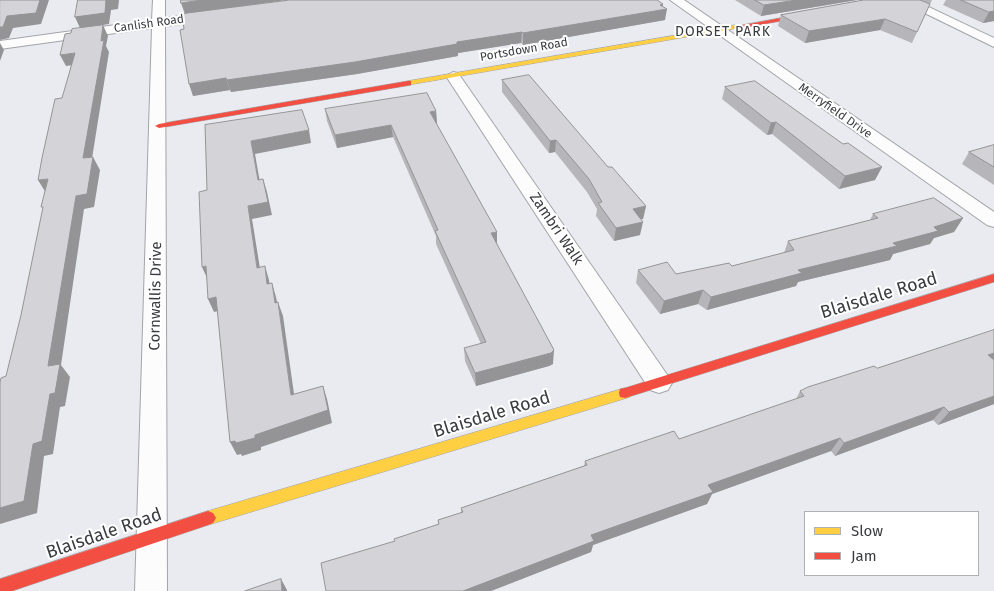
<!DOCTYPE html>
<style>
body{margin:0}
#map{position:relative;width:994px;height:591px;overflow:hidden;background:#eaebf1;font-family:"Fira Sans",sans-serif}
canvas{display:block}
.legend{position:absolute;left:804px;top:511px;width:175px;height:65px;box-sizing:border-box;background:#fff;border:1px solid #b0b1b3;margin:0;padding:6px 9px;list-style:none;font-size:15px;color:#3a3c40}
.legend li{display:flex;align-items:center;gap:10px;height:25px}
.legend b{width:25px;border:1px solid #b0b1b3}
</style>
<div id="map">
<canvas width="994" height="591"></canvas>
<ul class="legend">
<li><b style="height:6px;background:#ffcf43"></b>Slow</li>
<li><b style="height:6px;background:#f24e42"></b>Jam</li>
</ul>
</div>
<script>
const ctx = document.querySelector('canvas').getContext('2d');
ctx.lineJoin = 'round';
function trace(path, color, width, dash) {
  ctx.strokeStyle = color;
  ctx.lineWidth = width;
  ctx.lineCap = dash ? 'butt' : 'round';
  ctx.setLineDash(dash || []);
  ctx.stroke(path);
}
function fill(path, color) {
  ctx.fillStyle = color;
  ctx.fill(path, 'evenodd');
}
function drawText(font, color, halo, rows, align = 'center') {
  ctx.font = font + ' "Fira Sans",sans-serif';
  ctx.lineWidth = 4;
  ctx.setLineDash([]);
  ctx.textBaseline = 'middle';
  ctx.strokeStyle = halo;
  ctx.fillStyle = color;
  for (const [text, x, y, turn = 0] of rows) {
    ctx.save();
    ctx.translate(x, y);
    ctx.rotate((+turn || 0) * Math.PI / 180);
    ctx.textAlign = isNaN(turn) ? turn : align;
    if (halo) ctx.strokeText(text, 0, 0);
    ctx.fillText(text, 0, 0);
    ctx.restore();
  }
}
const street = new Path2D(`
 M153,0h12v18l47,-6 6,4 -6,4 -47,6 2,565h-32l17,-563 -152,21v-8l152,-21z
 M670,0h14l310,212v15l-7,-2z
 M898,0h16l80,38v9z
 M453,72l5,1 210,303 4,7 -4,7 -9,3 -9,-3 -204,-314z`);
const slow = new Path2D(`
 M736,25l3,2 -1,1 -330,57 -4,-2 4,-2z
 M625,388l5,1 1,4 -1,4 -422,128 -5,-2 -3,-5 3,-5 5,-2z`);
const jam = new Path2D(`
 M818,11l2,1v2l-84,15 -3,-2z
 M408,81h3v4l-252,43 -4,-2 4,-2z
 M994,274v8l-369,116 -5,-1 -1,-4 1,-4 5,-1z
 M208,511l5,2 3,5 -3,5 -5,2 -196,66h-12v-12z`);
const wall = new Path2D(`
 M735,0h122l-96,16z
 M864,0h68l-20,43 -32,-13 -75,13 -27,-17 3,-11z
 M946,0h48v21l-11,2 -40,-18z
 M663,4v2l2,14 -142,25 -2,-2 -63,10v3l-101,18 -126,18 -1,-2 -37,6 -9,-67z
 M502,80l106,87 38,39 -3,13h-2l-1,16 -26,6 -18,-25 1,-7 -10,-17 -32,-40 -6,1 -47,-61z
 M725,87l118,57 39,23 -7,13 -36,9 -67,-55 -5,1 -45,-36z
 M325,109l111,2 1,12 -1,1 61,120 56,120 -4,2 -73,20 -11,-25 -1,-13 17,-4 -45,-100v-8l-43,-99 -56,11 -10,-27z
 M994,145v40l-32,-21 7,-12z
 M873,214l90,4 -9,14 -20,6 -4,6 -37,10 -3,6 -92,22 -2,4 -89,24 -9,-6 -38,10 -24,-31 2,-13 38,4 56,-8 52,-13 4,-12 82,-21z
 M877,368l117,36 -56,21 -5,-5 -98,36 -4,-5 -119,43 -5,10 -114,41 -2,7 -100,39h-165l69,-50 43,-17v-4l23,-7v-5l123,-42 1,-5 94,-22 117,-40 4,-8z`);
const shadedWall = new Path2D(`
 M40,0h9l-8,24 -28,4 -4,10 -9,2v-13l7,-11z
 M106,0h13l-1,9 -7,1 -2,14 -6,1 5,11 -2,10 3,6 -19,119 -7,-13 -3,-130 -5,-11z
 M202,0h85l-102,14 -4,-11z
 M797,0h60l-96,16 3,-11z
 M663,4l-1,6 5,-1 -2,11 -142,25v-12z
 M994,11v10l-11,2 6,-11z
 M885,19l-5,11 -75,13 4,-12z
 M522,32l-1,11 -63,10v3l-101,18 -126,18 -4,-12 230,-38z
 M0,43l4,7 -4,11z
 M75,53l5,11 -14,2 -6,-11z
 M226,78l4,12 -37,6 -4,-12z
 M436,111l1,12 -6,2 -1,-13z
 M776,122l-4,12 -5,1 4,-12z
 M391,125l2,12 -56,11 -2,-13z
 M309,130l2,13 -56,11 7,40 -4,-14 -7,-39z
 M556,140l-1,12 -6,1 1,-12z
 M93,157l7,13 -6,37 -10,2 -23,156 9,12 -5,29 -5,1 -7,47 -9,2 -7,57 -37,11v-16l33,-64 43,-248z
 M882,167l-7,13 -36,9 6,-13z
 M48,179l-2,14 -8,-13z
 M263,179l4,13 5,23 -20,4 10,62 -5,-13 -9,-62z
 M646,206l-3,13 -13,3 3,-13z
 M963,218l-9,14 -20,6 -4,6 -37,10 -3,6 -92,22 -2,4 -89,24 4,-13 87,-27 95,-27 41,-16z
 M643,222l-3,13 -26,6 2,-13z
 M497,232v13l-6,-12z
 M206,266l2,14 -6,-13z
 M265,266l4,14 3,18 -5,-14z
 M272,283l4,14 4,19 -5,-13z
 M703,290l-5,14 -38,10 4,-13z
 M216,297l6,13 -8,2 -6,-13z
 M278,302l5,14 13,92 -5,-13z
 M554,350l-1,14 -4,2 -73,20 -1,-13z
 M994,353v9l-6,-7z
 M323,386l4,13 5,24 -71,24v3l-19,6 -1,-2 -4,1 -7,-13 25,-7z
 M994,396v8l-56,21 11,-13z
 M944,407l-11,13 -98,36 9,-13z
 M840,438l-9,13 -119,43 -5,10 -114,41 -2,7 -100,39h-28l245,-106z
 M281,579l6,11v1h-5z`);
const building = new Path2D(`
 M0,0h40l-4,13 -29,3 -4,11h-3z
 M78,0h28l-1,13 -30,4z
 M181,0h21l-21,3z
 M290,0h367l6,4 -3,1 7,4 -144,24 -1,-1 -65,10v2l-102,18 -128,18 -1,-2 -37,6 -9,-54 4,-1 -2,-15z
 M755,0h42l-33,5z
 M864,0h56l10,4 -13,28 -32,-13 -76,12 -28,-16z
 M961,0h33v11l-5,1z
 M103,25l-2,16 3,-1 -21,118 10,-1 -6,37 -11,2 -28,170 12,-2 -5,29 -5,1 -8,47 -9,3 -9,57 -24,7v-126l1,-4 5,-2 15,-61 22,-108h-2l7,-28 -10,1 4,-22 13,-59 7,-1 13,-45 -15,2 5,-21 6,-1 1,-4z
 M529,75l79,92h4l34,39 -13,3 10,13 -27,6 -18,-25 4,-1 -13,-23 -33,-39 -6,1 -48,-61z
 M755,81l88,63 5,-1 34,24 -37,9 -69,-54 -5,1 -46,-36z
 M427,93l9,18 -6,1 67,120 -6,1 63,117 -3,3 -76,20 -11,-25 22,-6 -51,-111 3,-1 -47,-105 -56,10 -10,-26z
 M302,110l7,20 -58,11 7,39 5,-1 5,23 -20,4 9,62 8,-2 2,18 5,-1 3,20 3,-1 13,93 32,-9 5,24 -73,25v3l-19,5 -1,-2 -5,1 -14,-145 -8,2 -2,-33 -4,1 -3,-75 8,-2 -2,-65z
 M994,145v22l-25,-15z
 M934,198l29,20 -29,9 4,4 -45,12 4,3 -99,24 4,3 -91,24 -8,-7 -39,11 -26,-31 29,-8 9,12 53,-11 3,3 62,-16 -6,-9 90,-23 -5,-4z
 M994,330v23l-6,2 6,5v36l-45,16 -5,-5 -100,36 -4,-5 -132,47 5,7 -122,43 3,6 -131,50h-137l-5,-28 74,-22 -1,-2 45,-15 -1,-4 25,-8 -2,-4 126,-43 -2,-4 89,-30 5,8 125,-43 -4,-5 8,-4 66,-21 3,2z
 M281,579l1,12h-37z`);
const farStreetnames = [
 ["Canlish Road",149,24,-8],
 ["Portsdown Road",524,50,-10],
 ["Merryfield Drive",835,111,35]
];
const farNeighbourhoodnames = [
 ["DORSET PARK",723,32]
];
const streetNames = [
 ["Zambri Walk",556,229,56],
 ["Cornwallis Drive",156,296,-89]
];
const nearStreetnames = [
 ["Blaisdale Road",879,296,-17],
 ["Blaisdale Road",492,415,-17],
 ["Blaisdale Road",104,534,-19]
];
trace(street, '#a3a4a8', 2);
trace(slow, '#a3a4a8', 1);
trace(jam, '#a3a4a8', 1);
fill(street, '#fcfcfd');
fill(slow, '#ffcf43');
fill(jam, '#f24e42');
fill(wall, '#b6b5b9');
fill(shadedWall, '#949496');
fill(building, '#d4d3d7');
trace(building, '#949496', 1);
drawText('12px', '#3a3c40', '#fff', farStreetnames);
ctx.letterSpacing = '1px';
drawText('14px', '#3a3c40', '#fff', farNeighbourhoodnames);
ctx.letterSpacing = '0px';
drawText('15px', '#3a3c40', '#fff', streetNames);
drawText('18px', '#3a3c40', '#fff', nearStreetnames);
</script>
